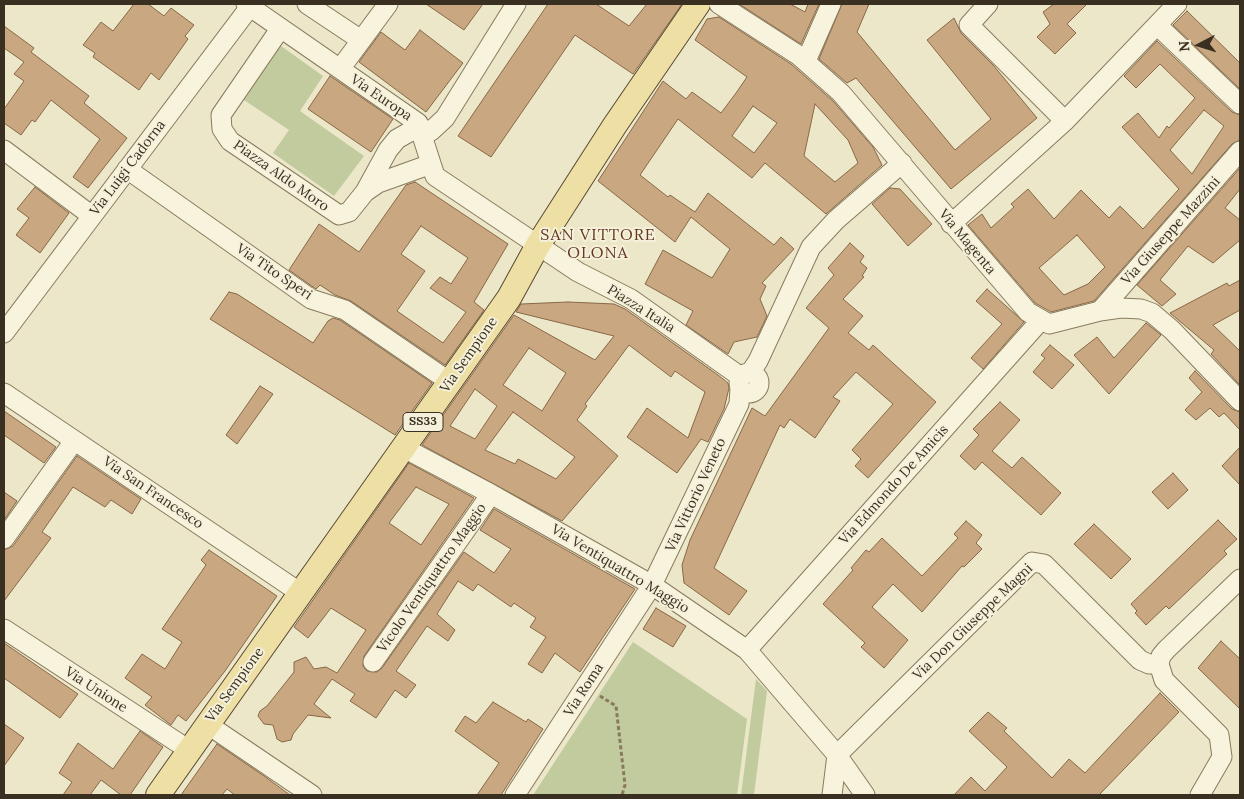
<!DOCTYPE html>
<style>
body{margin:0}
#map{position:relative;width:1244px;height:799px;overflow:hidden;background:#ede7ca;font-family:Lora,serif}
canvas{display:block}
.frame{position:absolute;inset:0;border:5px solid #3a3021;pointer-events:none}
.north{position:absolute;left:1174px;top:20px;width:50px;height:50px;-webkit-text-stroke:4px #f5f0d9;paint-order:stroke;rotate:265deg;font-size:14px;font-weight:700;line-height:20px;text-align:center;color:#3a3021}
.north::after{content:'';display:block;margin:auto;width:18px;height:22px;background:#3a3021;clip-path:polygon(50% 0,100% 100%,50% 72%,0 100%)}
</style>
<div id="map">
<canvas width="1244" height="799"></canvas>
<div class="frame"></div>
<div class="north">N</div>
</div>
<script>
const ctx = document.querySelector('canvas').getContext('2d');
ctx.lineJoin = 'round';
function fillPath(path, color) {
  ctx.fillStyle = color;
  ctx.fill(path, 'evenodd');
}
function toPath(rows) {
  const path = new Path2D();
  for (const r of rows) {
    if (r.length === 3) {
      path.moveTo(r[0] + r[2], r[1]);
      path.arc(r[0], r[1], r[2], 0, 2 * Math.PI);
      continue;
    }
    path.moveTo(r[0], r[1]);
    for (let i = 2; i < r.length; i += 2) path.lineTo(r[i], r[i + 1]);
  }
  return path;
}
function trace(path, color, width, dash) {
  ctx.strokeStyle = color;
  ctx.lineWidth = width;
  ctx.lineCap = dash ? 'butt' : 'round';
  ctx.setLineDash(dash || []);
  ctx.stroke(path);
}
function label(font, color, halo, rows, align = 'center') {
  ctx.font = font + ' Lora,serif';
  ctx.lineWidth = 4;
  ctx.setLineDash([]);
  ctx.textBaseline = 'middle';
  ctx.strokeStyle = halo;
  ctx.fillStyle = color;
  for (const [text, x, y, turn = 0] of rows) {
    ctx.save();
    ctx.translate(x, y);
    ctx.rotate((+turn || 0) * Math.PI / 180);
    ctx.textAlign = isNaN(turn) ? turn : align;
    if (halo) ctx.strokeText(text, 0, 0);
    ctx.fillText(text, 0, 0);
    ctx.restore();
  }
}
const green = toPath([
 [281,46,323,76,300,111,364,156,334,196,273,153,289,130,244,100],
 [633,642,747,719,737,795,533,795],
 [756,679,767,691,754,795,741,795]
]);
const building = toPath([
 [134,4,148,4,164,16,171,8,194,25,185,36,188,39,159,80,151,73,139,90,93,57,95,53,83,45,101,22,113,31,134,4],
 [426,4,483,4,464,30,426,4],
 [548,4,596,4,629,26,647,4,682,4,633,74,575,35,491,157,458,136,548,4],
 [739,4,790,4,805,12,808,4,819,4,801,44,739,4],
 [842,4,869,4,857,32,955,150,991,119,927,40,954,18,961,33,993,65,1037,118,951,189,856,78,847,83,819,59,842,4],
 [1054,4,1087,4,1067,24,1076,33,1055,54,1037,37,1050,24,1043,12,1054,4],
 [1187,11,1240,63,1240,89,1173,25,1187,11],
 [719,17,791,64,833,101,873,147,882,165,826,214,765,163,752,178,678,119,640,175,668,197,670,195,695,212,708,193,774,245,781,237,794,249,762,283,766,286,760,299,767,316,757,337,734,342,728,354,686,325,693,311,645,284,663,250,712,278,730,249,691,217,675,242,598,181,663,81,686,99,692,92,721,113,736,93,747,77,695,40,707,19,719,17],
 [815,104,848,140,858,163,835,182,804,156,815,104],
 [753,106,777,123,754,153,732,136,753,106],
 [4,26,34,48,31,52,89,96,84,103,127,138,88,188,73,177,100,139,51,100,35,122,32,120,21,135,4,123,4,109,24,81,14,74,24,62,4,48,4,26],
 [420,30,463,63,426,112,359,62,381,32,405,50,420,30],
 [1157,41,1232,112,1240,115,1240,140,1232,144,1094,301,1051,312,1035,303,968,225,982,214,991,228,1014,207,1011,204,1028,189,1054,219,1081,190,1109,218,1120,206,1143,229,1179,189,1122,127,1138,113,1159,138,1167,126,1169,128,1195,98,1160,64,1136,88,1124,76,1157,41],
 [1204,110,1224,126,1192,174,1170,150,1204,110],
 [1077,235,1105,267,1088,284,1064,295,1039,268,1077,235],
 [330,76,393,119,371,152,308,109,330,76],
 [1240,168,1240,189,1225,208,1240,220,1240,240,1213,263,1188,246,1160,280,1176,294,1162,306,1137,285,1240,168],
 [415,182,508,244,474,302,484,310,445,365,351,301,335,295,320,285,316,289,289,270,319,224,359,252,406,185,415,182],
 [421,226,468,258,451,284,440,277,430,288,466,312,443,343,397,311,425,271,401,254,421,226],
 [35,187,69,213,40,253,16,235,29,218,17,209,35,187],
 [890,188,900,189,932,224,908,246,872,204,890,188],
 [850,243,864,256,860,262,867,268,862,276,864,277,843,299,863,316,848,333,869,350,873,345,936,402,868,478,855,466,861,459,852,450,893,404,856,372,833,397,840,401,815,438,790,419,784,428,780,425,714,568,747,591,729,615,684,583,682,565,690,540,752,408,765,416,829,328,806,308,834,275,828,268,850,243],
 [1240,280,1240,310,1213,325,1240,351,1240,385,1211,354,1214,350,1170,313,1227,283,1229,286,1240,280],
 [987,289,1024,322,983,369,971,358,1002,324,976,301,987,289],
 [229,292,237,294,313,343,328,321,333,318,340,320,432,383,395,435,210,319,229,292],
 [568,302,614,304,625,309,718,375,728,383,729,388,724,409,708,442,701,439,677,473,627,437,647,408,688,438,705,392,675,371,671,377,629,345,585,404,587,406,577,420,618,456,562,521,422,445,514,315,595,360,614,336,516,312,521,304,568,302],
 [529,348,566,373,542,411,503,385,529,348],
 [475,389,497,406,475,439,450,426,475,389],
 [513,412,575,457,556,479,518,459,515,464,485,450,513,412],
 [1146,323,1161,335,1109,394,1074,355,1097,337,1114,358,1146,323],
 [1050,345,1074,365,1052,389,1033,372,1045,358,1041,355,1050,345],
 [1195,371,1232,409,1240,412,1240,430,1224,413,1219,417,1210,408,1196,420,1185,410,1202,392,1189,378,1195,371],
 [260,386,273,394,237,444,226,435,260,386],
 [1000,402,1020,420,992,451,1012,468,1022,457,1061,493,1041,515,982,462,975,470,960,456,979,435,973,429,1000,402],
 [4,411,56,447,44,463,4,435,4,411],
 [1240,447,1240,485,1222,466,1240,447],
 [77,456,141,499,132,514,111,500,105,507,73,487,42,532,51,538,4,601,4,550,13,546,77,456],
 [409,463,474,498,364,656,363,666,367,671,377,672,382,668,464,552,494,573,511,549,480,530,494,509,635,589,580,672,555,653,542,673,528,664,546,637,530,627,536,618,514,603,511,607,478,584,473,591,458,581,437,614,455,630,448,641,427,626,396,671,416,685,406,698,395,690,376,718,350,701,355,694,332,679,314,704,331,718,308,715,293,734,291,740,282,742,277,739,273,725,264,724,258,716,260,711,267,706,294,672,294,662,306,657,314,669,326,667,337,673,366,630,331,608,308,638,294,627,409,463],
 [416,487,449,504,421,545,389,523,416,487],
 [1173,473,1188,490,1168,509,1152,492,1173,473],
 [4,492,17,501,4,520,4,492],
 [1218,520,1237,539,1224,551,1227,554,1169,609,1166,606,1146,625,1135,613,1137,611,1131,604,1218,520],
 [966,521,982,535,976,543,982,549,964,567,962,566,922,612,893,584,872,607,908,640,884,668,861,647,865,643,823,604,853,570,851,568,866,550,869,552,882,538,922,576,958,538,954,534,966,521],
 [1094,524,1131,559,1111,579,1074,544,1094,524],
 [209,550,277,596,225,671,186,721,178,715,171,725,145,705,152,697,125,678,142,654,165,669,182,642,162,629,206,565,201,560,209,550],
 [656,608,686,626,673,647,643,629,656,608],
 [1221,641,1240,659,1240,709,1198,668,1221,641],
 [4,643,78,694,60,718,4,678,4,643],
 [1160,693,1179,712,1099,795,954,795,971,777,985,791,1007,767,969,731,988,712,1007,728,1004,731,1052,778,1069,759,1085,773,1160,693],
 [493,702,526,722,528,719,543,729,501,795,477,795,499,763,455,731,465,716,476,723,493,702],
 [4,724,24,738,4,766,4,724],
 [140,731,163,747,130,795,121,795,101,780,90,795,63,795,72,782,59,773,78,743,113,769,140,731],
 [217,744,264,776,290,795,235,795,227,789,222,795,181,795,217,744]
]);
const path = toPath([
 [600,696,616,706,625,785,622,795]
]);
const minor = toPath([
 [246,4,418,123,435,176,578,272,631,299,741,377],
 [307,4,361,40],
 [719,4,798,55,841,93,1028,312,1049,324,1100,311,1121,308,1141,309,1152,313,1172,330,1240,401],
 [988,4,969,25,1065,121],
 [1157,25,1240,104],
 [280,29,221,115,222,129,230,141,339,215,349,212,365,192,378,183,431,164],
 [806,61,831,4],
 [340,69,388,4],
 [422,135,431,131,445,118,516,4],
 [4,150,92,216],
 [127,169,311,299,345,310,450,382],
 [365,192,388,150,397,139,420,126],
 [951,224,1065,121,1177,4],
 [1100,311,1240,151],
 [4,333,252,4],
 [750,373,758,361,811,247,836,220,902,163],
 [749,383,10],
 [4,393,302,594],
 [404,448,491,494,652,585,747,650,837,755,865,795],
 [4,539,74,441],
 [4,629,189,750],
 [747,650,1041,320],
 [373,662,491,494],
 [207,724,312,795],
 [515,795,652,585,739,404,740,388],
 [832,795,837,755,1032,562,1044,564,1140,660,1149,664,1159,664],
 [1200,795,1222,757,1219,735,1164,680,1159,664,1161,656,1166,650,1240,579]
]);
const major = toPath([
 [158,795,509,298,538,245,615,125,698,4]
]);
const shields = [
 [423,422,40]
];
const shieldNames = [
 ["SS33",423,422]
];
const streetNames = [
 ["Via Europa",381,98,34],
 ["Via Luigi Cadorna",128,168,-53],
 ["Piazza Aldo Moro",281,176,35],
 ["Via Giuseppe Mazzini",1171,231,-48],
 ["Via Magenta",967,242,50],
 ["Via Tito Speri",274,272,34],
 ["Piazza Italia",641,309,32],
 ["Via Sempione",469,355,-55],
 ["Via Edmondo De Amicis",894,485,-48],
 ["Via San Francesco",153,493,34],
 ["Via Vittorio Veneto",696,495,-65],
 ["Via Ventiquattro Maggio",620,569,31],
 ["Vicolo Ventiquattro Maggio",432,578,-55],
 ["Via Don Giuseppe Magni",973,622,-44],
 ["Via Sempione",235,685,-54],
 ["Via Unione",96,690,33],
 ["Via Roma",584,690,-57]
];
const quarterNames = [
 ["SAN VITTORE",598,235],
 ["OLONA",598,253]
];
fillPath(green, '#c1cb9e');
fillPath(building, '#c9a881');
trace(building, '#876745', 1);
trace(minor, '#897a5f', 21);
trace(major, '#584832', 26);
trace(path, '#897a5f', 3, [4, 2.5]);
trace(minor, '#f8f3dd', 19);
trace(major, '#eedfa4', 24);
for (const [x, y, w] of shields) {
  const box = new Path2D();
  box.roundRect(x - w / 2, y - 9.5, w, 19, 4);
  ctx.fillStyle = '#f5f0d9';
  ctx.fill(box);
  trace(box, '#3a3021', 1);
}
label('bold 12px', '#3a3021', null, shieldNames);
label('14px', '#3a3021', '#f5f0d9', streetNames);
ctx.letterSpacing = '1px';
label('16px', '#653823', '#f5f0d9', quarterNames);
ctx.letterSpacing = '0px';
</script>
